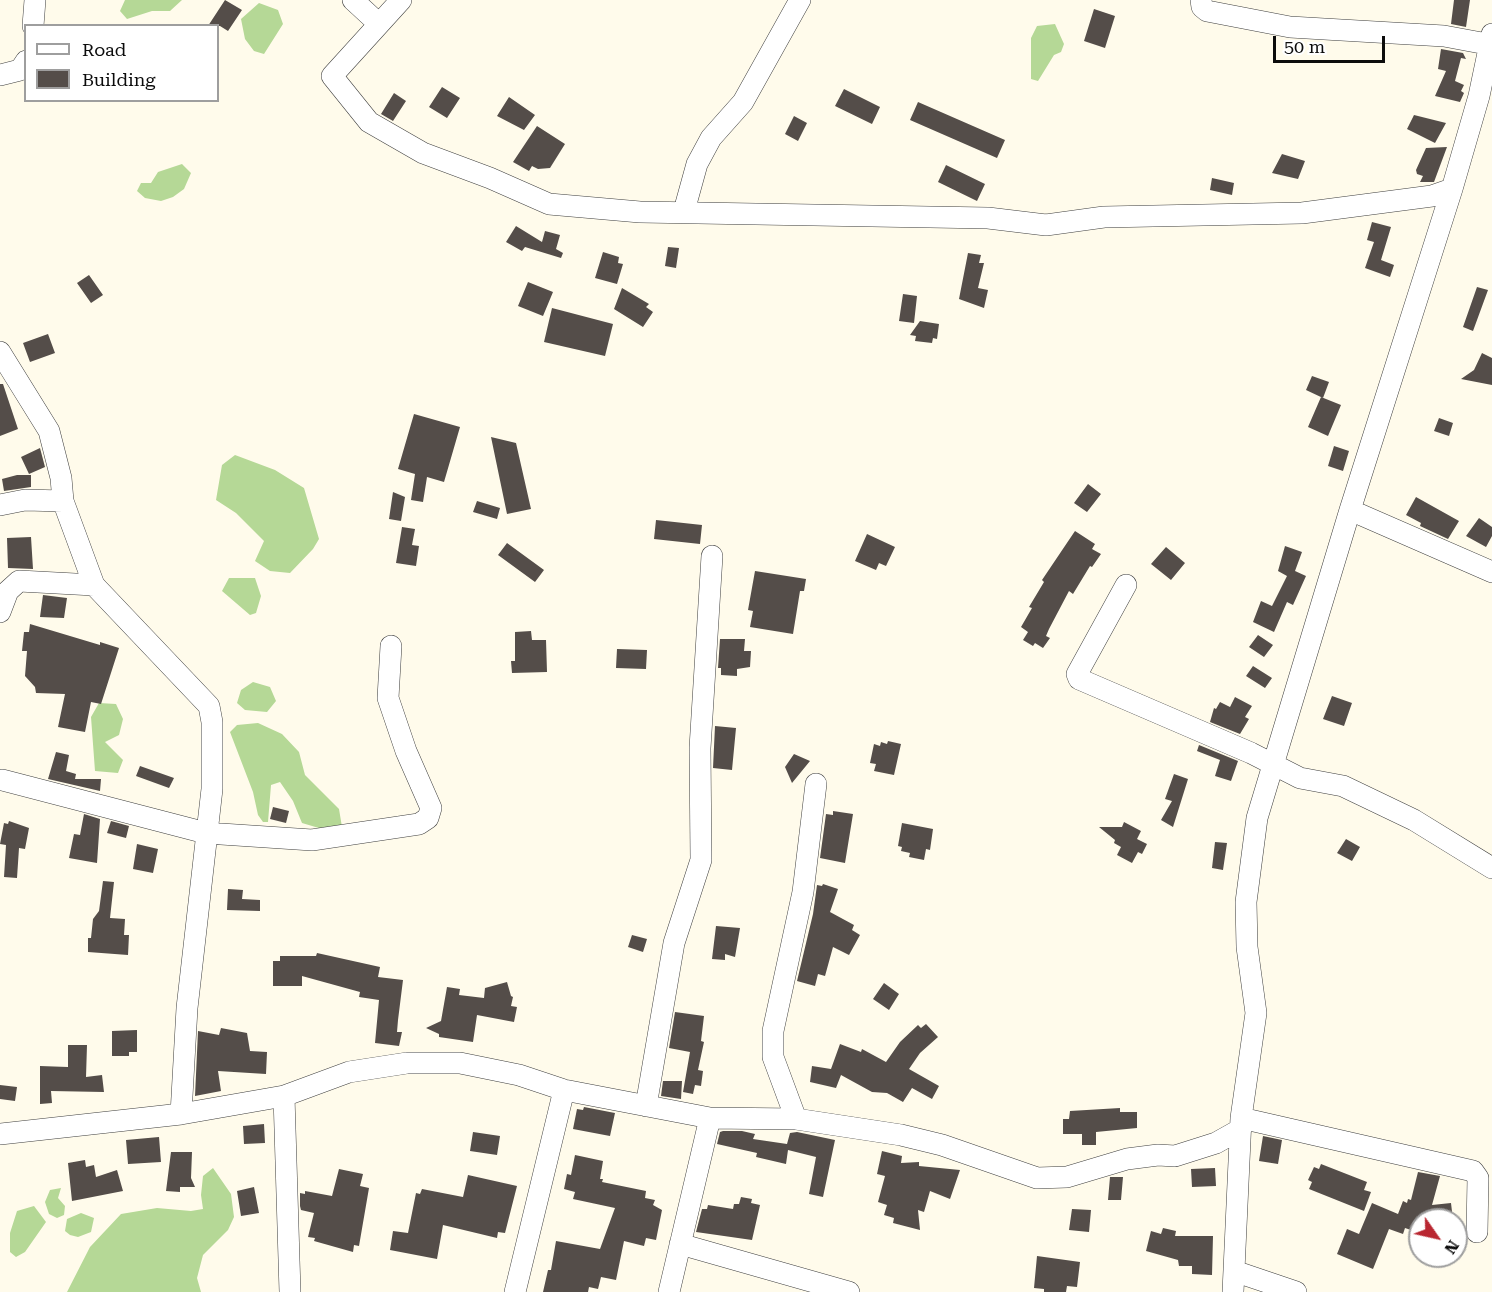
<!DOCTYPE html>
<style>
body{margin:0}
#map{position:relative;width:1492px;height:1292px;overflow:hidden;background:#fffbeb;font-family:"Roboto Serif",serif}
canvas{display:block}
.legend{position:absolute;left:24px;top:24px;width:195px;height:78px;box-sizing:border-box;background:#fff;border:2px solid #9e9e9e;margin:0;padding:8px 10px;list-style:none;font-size:18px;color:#0c0c0c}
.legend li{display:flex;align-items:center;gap:12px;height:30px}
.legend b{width:30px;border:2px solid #9e9e9e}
.north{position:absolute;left:1408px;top:1208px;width:60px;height:60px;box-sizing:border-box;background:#fff;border:2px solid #9e9e9e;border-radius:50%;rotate:124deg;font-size:16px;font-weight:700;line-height:24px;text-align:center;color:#0c0c0c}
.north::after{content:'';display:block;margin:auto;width:21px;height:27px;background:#b92731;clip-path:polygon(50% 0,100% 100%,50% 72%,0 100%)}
.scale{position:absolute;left:1273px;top:36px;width:112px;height:27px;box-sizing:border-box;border:3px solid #0c0c0c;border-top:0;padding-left:8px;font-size:18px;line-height:21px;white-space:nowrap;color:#0c0c0c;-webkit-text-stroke:4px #fff;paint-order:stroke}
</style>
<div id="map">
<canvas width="1492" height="1292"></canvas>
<ul class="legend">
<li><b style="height:8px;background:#fff"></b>Road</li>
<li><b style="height:16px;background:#544d49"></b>Building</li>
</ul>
<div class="north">N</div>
<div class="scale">50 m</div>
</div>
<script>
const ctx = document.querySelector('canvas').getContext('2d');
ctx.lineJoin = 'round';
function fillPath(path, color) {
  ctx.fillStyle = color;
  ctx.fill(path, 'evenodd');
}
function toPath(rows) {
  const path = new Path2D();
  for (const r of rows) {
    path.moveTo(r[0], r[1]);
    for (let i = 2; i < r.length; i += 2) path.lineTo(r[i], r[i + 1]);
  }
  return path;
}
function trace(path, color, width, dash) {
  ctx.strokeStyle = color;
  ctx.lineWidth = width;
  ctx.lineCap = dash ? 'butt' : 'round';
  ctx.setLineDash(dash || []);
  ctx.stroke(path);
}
const forest = toPath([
 [125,0,182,0,170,11,152,11,127,19,120,11],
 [259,3,278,10,283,24,264,54,254,51,245,39,241,19],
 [1055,24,1064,44,1061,52,1054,55,1038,81,1031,79,1031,38,1037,26],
 [182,164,191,173,184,189,173,197,161,201,145,198,137,191,141,183,151,183,158,172],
 [235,455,275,470,304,488,319,539,313,549,290,573,270,571,255,561,264,541,236,513,216,500,222,465],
 [229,578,255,578,261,596,256,613,250,615,222,591],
 [253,682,270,687,276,701,267,712,245,710,237,703,241,690],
 [99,703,116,704,123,719,119,735,105,742,123,760,118,773,95,771,91,717],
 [258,723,282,734,299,752,305,775,339,809,342,827,329,831,302,823,293,801,280,782,271,785,268,822,263,822,258,815,253,792,230,732,237,725],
 [213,1168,231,1194,234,1217,228,1230,203,1255,197,1278,201,1292,67,1292,90,1247,121,1214,157,1208,191,1211,203,1209,201,1195,203,1176],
 [61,1188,58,1198,65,1206,64,1215,57,1218,49,1214,45,1202,50,1190],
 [34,1206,46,1222,25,1252,16,1257,10,1252,10,1233,17,1211],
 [81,1213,94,1218,91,1232,78,1237,70,1235,65,1231,67,1219]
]);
const building = toPath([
 [225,0,242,10,228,31,220,26,208,26],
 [1454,0,1470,0,1466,27,1451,24],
 [1094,9,1115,16,1105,48,1084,41],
 [1441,49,1463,53,1466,59,1461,58,1455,81,1464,85,1461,91,1464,93,1460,102,1435,96,1446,71,1438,69],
 [442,87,460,98,447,118,429,107],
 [844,89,880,107,872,124,835,106],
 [394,93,406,101,393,121,381,114],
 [509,97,535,115,524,130,497,116],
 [918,102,1005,140,997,158,910,120],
 [1414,115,1446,123,1435,143,1407,129],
 [794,116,807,123,798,141,785,134],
 [537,126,565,144,550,168,538,169,532,166,529,171,513,162],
 [1447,147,1434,182,1420,182,1423,176,1417,174,1416,170,1426,148],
 [1282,154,1305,161,1298,179,1272,173],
 [946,165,985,184,977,201,938,182],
 [1212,178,1234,183,1232,195,1210,190],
 [1372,222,1391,227,1381,260,1394,265,1390,277,1365,268,1374,242,1367,240],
 [516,226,542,242,545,231,560,235,556,249,563,253,561,258,525,247,522,251,506,242],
 [668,247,679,248,676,268,665,266],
 [603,252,619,257,618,263,623,264,617,284,595,278],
 [968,253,981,255,979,263,984,263,978,288,988,290,984,308,959,299],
 [89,275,103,295,91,303,77,283],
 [528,282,553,292,543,316,518,306],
 [1477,287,1488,290,1473,331,1463,327],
 [622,288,649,304,646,307,653,312,643,327,614,309],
 [903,294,917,296,914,323,899,321],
 [552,308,613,324,605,356,544,342],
 [920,321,939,324,937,339,933,338,932,343,915,341,916,336,910,335],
 [48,334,55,353,30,362,23,343],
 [1482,353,1492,358,1492,385,1461,379,1474,370],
 [1312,376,1329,382,1323,398,1306,390],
 [0,384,3,384,18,429,0,436],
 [1321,397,1341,405,1328,436,1308,427],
 [414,414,460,427,444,482,427,477,423,502,411,500,415,474,398,469],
 [1439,418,1453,423,1449,436,1434,431],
 [491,437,516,443,531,509,507,514],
 [1334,446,1349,451,1343,471,1328,466],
 [40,448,45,467,29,474,21,457],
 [17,475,31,475,31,487,4,491,2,479],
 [1088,484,1101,494,1087,512,1074,503],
 [393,492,405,497,401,521,389,519],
 [1416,497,1459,521,1448,539,1420,526,1421,523,1406,515],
 [477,501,500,508,497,519,473,512],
 [1479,518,1492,527,1492,536,1486,547,1466,536],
 [656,520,702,525,700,544,654,539],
 [402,527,415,529,412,545,419,546,416,566,396,563],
 [1075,531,1095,544,1092,549,1101,554,1092,567,1090,566,1073,594,1069,591,1049,629,1046,636,1050,638,1043,648,1035,643,1033,646,1023,640,1028,632,1021,627,1032,608,1029,607,1044,582,1042,580],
 [867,534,895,547,886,566,879,563,876,570,855,561],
 [31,537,33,569,8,568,7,538],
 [507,543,544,570,535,582,498,555],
 [1285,546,1302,552,1295,571,1306,576,1293,605,1287,602,1274,632,1253,622,1261,601,1272,606,1287,576,1278,571],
 [1166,547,1185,563,1171,580,1151,564],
 [755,571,806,579,804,591,800,591,793,634,750,627,753,611,748,610],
 [43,595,67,598,64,618,40,617],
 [30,624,100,645,100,642,119,648,101,704,91,702,85,732,58,727,65,694,36,693,35,687,25,676,27,651,22,651,24,632,29,632],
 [531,631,532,640,546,640,547,672,512,673,511,661,515,661,515,632],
 [1258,635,1273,645,1264,657,1249,647],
 [720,639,745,639,744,651,751,651,750,667,737,669,737,676,721,675,721,668,718,668],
 [617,649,647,650,646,669,616,668],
 [1253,666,1272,678,1265,688,1246,676],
 [1332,696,1352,703,1344,726,1323,719],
 [1235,697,1252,706,1245,717,1249,719,1240,734,1210,722,1214,708,1216,709,1220,702,1230,707],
 [715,726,736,728,732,770,713,768],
 [888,741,901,744,894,775,874,771,876,764,870,763,874,744,880,746,881,742,887,744],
 [1199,745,1238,761,1231,781,1215,776,1220,760,1197,751],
 [56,752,69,755,66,771,76,774,75,779,101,779,100,791,48,779],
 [794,754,810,761,792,783,785,767],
 [140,766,174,778,169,788,136,776],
 [1174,774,1188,779,1173,827,1161,820,1172,801,1165,799],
 [273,807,289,811,286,823,270,819],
 [833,811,853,814,845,863,820,858,826,814,833,815],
 [84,814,100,819,97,863,69,858,74,834,80,835],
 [9,821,29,828,25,849,19,848,17,878,4,877,6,845,0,844,4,823,8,824],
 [111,821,129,826,126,838,107,833],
 [1124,822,1141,831,1137,839,1147,844,1142,854,1138,852,1132,863,1117,855,1121,847,1114,843,1115,840,1099,827,1122,827],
 [902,823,933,829,930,850,926,849,924,860,909,857,910,853,901,851,902,847,898,846],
 [1346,839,1360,847,1352,861,1337,853],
 [1215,842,1227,843,1223,870,1212,868],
 [137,844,158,849,153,873,133,869],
 [103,881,114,882,110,918,125,919,124,935,129,935,128,955,88,952,88,938,91,938,93,919,99,911],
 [823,884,838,889,830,912,854,925,852,930,860,935,849,955,833,947,825,976,818,974,815,986,797,981,813,914,817,885,822,886],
 [228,889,243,890,242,899,260,900,260,911,227,910],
 [716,926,740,928,735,957,725,954,725,960,712,959],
 [632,935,647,939,643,952,628,947],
 [317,953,380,967,378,977,403,980,398,1020,397,1032,402,1032,399,1046,375,1043,379,1000,359,997,360,992,302,976,302,986,273,986,273,961,280,961,280,956,316,956],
 [507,982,511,996,513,997,511,1006,517,1007,514,1022,477,1015,473,1042,439,1037,439,1034,426,1028,441,1021,447,987,460,989,459,995,484,998,485,988],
 [884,983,899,994,889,1010,873,999],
 [675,1012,704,1016,701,1041,704,1042,698,1070,703,1071,701,1086,695,1085,693,1094,683,1092,690,1052,669,1048],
 [926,1024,938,1037,920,1053,909,1069,939,1086,932,1099,912,1088,903,1102,887,1093,872,1092,841,1075,836,1088,810,1082,812,1066,831,1069,840,1044,861,1052,862,1049,886,1062,900,1042,918,1025,921,1028],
 [221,1028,247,1033,250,1051,267,1052,266,1074,218,1071,221,1091,195,1096,198,1031,219,1035],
 [137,1030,137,1052,129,1052,129,1056,112,1056,112,1031],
 [68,1045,87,1045,86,1077,102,1075,104,1092,51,1091,52,1103,40,1104,40,1066,68,1067],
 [663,1081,682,1081,681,1099,661,1096],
 [0,1085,17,1087,15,1101,0,1099],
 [584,1107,615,1113,610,1136,573,1129,577,1109,583,1110],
 [1120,1108,1120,1112,1137,1112,1137,1128,1096,1132,1096,1145,1082,1145,1082,1134,1063,1134,1063,1119,1069,1119,1070,1111],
 [264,1124,265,1143,244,1144,243,1126],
 [723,1131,742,1131,755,1134,753,1139,787,1144,790,1133,797,1132,835,1140,823,1197,809,1194,816,1157,788,1150,786,1164,756,1157,757,1153,717,1144,720,1132],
 [473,1132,500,1136,497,1155,470,1151],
 [1263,1136,1282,1140,1278,1164,1259,1161],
 [159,1137,161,1162,128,1164,126,1140],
 [882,1151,902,1156,901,1163,919,1162,919,1166,960,1170,950,1199,930,1191,924,1212,918,1210,920,1230,893,1223,894,1218,884,1215,887,1205,878,1202,885,1176,877,1174],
 [171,1152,192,1152,191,1178,195,1187,180,1187,180,1192,166,1191],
 [575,1155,603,1161,600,1179,603,1179,602,1182,646,1191,645,1198,655,1200,653,1205,662,1210,656,1240,646,1238,644,1246,624,1241,616,1280,601,1277,598,1289,589,1287,588,1292,543,1292,548,1270,551,1270,556,1241,600,1249,615,1208,573,1199,575,1192,564,1189,567,1174,571,1175],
 [85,1160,86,1167,94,1165,96,1177,117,1170,123,1191,72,1201,68,1163],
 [1321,1164,1367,1182,1364,1190,1371,1192,1364,1211,1309,1189,1312,1182,1308,1180,1314,1167,1319,1169],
 [1215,1168,1216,1186,1192,1187,1191,1169],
 [339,1169,363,1174,360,1186,369,1188,359,1246,354,1245,353,1252,314,1241,315,1238,308,1237,314,1213,301,1210,300,1206,300,1193,305,1194,305,1191,332,1196],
 [1418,1172,1440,1176,1432,1205,1451,1203,1453,1220,1420,1220,1420,1233,1405,1228,1403,1234,1389,1229,1373,1269,1337,1254,1347,1229,1359,1234,1372,1203,1398,1214,1403,1201,1407,1203,1408,1199,1411,1200],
 [468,1175,517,1186,505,1233,498,1232,497,1238,443,1225,437,1259,390,1250,393,1231,408,1233,416,1193,420,1194,422,1189,463,1197],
 [1110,1177,1123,1177,1121,1200,1108,1200],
 [254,1187,259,1213,241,1216,237,1191],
 [741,1197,752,1199,751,1203,760,1205,752,1240,696,1232,702,1209,707,1209,708,1205,733,1209,734,1204,739,1204],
 [1072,1209,1091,1210,1089,1232,1069,1230],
 [1163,1228,1176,1231,1175,1236,1213,1236,1212,1275,1192,1274,1192,1266,1179,1266,1178,1260,1146,1251,1151,1231,1161,1234],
 [1037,1256,1080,1262,1077,1287,1067,1286,1066,1292,1044,1292,1044,1289,1034,1288]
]);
const minor = toPath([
 [353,0,379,24],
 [401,0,332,76,369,122,423,153,490,178,549,204,640,212,988,218,1046,225,1104,217,1302,213,1432,196,1452,189],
 [1201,0,1202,7,1207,11,1290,27,1444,36,1492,45],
 [33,26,35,0],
 [0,75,20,70,26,61],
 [684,211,697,164,711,138,743,102,800,0],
 [0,352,49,431,61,478,63,501,94,585,209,706,212,722,212,789,187,1008,181,1114],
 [0,505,25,500,63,501],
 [1350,510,1492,572],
 [1126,585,1077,674,1079,679,1251,753,1300,778,1343,786,1414,820,1492,868],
 [0,612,8,591,19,581,94,585],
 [2,780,206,833,312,840,419,824,428,818,431,808,406,751,388,698,391,646],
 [284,1096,290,1292],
 [646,1106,674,943,701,860,700,748,712,556],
 [1241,1118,1473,1171,1478,1178,1477,1232],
 [796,1119,773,1057,773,1031,803,892,816,784],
 [0,1134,181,1114,284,1096,349,1072,407,1063,460,1063,519,1075,564,1090,710,1118,796,1119,901,1135,942,1145,1037,1178,1067,1177,1127,1159,1158,1155,1175,1156,1216,1143,1241,1129],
 [680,1244,849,1292],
 [1234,1271,1296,1292],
 [515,1292,564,1090],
 [669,1292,710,1118],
 [1233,1292,1241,1118,1256,1013,1247,947,1246,902,1257,818,1350,510,1452,189,1479,96,1492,34]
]);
fillPath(forest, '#b5d896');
fillPath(building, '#544d49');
trace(minor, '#3f3f3f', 22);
trace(minor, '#fff', 21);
</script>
